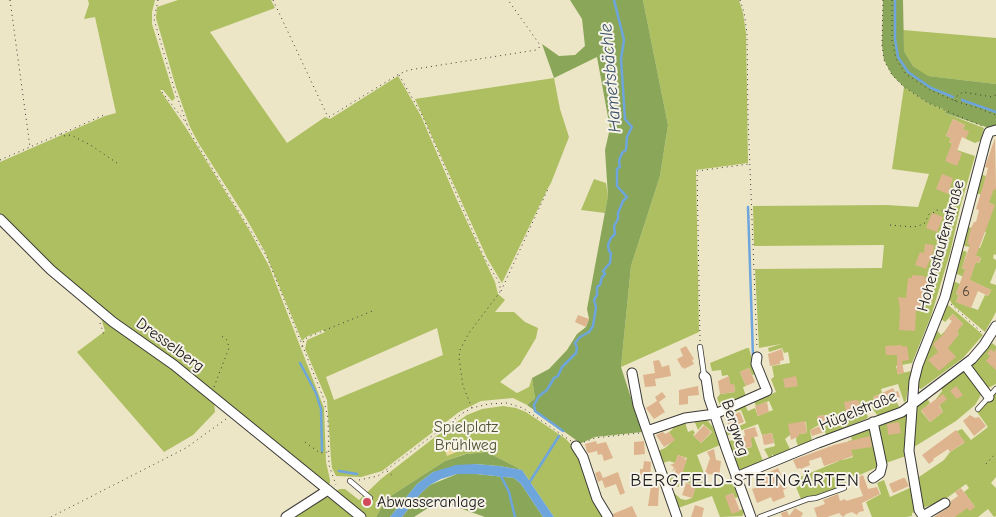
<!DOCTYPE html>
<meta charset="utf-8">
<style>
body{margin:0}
canvas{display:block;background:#ece5c6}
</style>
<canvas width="996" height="517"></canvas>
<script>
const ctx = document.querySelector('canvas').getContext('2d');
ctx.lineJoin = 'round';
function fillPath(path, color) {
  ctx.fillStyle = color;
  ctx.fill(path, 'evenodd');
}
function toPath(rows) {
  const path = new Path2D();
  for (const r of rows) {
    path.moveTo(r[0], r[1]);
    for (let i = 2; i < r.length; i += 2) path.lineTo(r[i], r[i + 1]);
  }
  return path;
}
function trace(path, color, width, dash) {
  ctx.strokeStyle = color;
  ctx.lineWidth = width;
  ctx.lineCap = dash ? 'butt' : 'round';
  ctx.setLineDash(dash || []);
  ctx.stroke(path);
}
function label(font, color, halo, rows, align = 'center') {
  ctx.font = font + ' "Comic Neue",sans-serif';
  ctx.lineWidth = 4;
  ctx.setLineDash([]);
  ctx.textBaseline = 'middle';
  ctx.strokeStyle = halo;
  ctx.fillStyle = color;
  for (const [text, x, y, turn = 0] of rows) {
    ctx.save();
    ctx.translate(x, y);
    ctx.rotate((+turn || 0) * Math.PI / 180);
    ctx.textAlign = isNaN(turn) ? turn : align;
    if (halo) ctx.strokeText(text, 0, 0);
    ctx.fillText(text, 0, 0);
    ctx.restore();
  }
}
const green = toPath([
 [88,0,155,0,152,12,152,24,175,98,172,101,163,90,160,90,186,128,248,228,269,266,324,408,326,462,330,480,330,483,328,485,115,320,53,269,0,216,0,162,105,116,116,113,95,17,84,19,89,4],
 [178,0,271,0,275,8,210,32,287,143,325,117,330,119,398,76,421,116,456,198,495,282,498,294,505,300,495,312,514,312,525,322,538,328,536,338,520,365,500,382,517,393,529,387,532,378,535,398,527,405,513,398,481,401,459,412,382,471,361,477,336,476,332,468,331,459,327,400,305,349,307,340,325,332,323,330,306,337,302,341,265,252,246,218,199,144,190,127,176,87,156,18,157,7],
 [437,328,443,355,334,400,326,377],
 [643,0,739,0,743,13,746,33,748,163,696,170,699,332,621,367,631,266,660,176,668,125],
 [903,30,996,38,996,84,927,76,913,66,904,51],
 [554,78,560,109,569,137,551,183,548,188,502,283,487,258,415,99],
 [904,87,928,103,946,110,945,113,984,128,980,141,975,143,966,139,963,129,965,125,953,119,946,136,951,138,949,142,953,144,951,148,975,156,960,208,950,253,931,316,912,363,896,366,898,374,911,371,906,401,904,402,898,384,881,389,882,393,873,397,877,407,896,401,900,408,878,416,872,408,866,411,868,417,866,419,826,435,823,424,829,423,828,415,818,416,819,425,810,430,812,441,798,446,796,440,797,434,807,433,806,422,797,423,790,435,785,439,790,449,774,456,772,454,772,457,769,458,764,449,775,446,772,433,762,435,758,424,726,436,725,432,746,423,741,410,724,416,722,413,745,405,748,411,755,408,758,416,773,410,769,401,756,406,754,401,776,392,771,379,774,377,772,366,790,363,788,352,784,353,782,348,769,352,768,348,781,344,759,348,755,269,882,268,884,245,754,246,753,206,887,205,918,207,929,174,892,169],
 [980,174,986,176,984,185,995,189,996,187,996,255,994,254,993,258,996,260,996,268,990,283,996,285,996,312,985,332,952,304,949,298,953,281,960,284,956,294,959,295,956,302,978,310,985,295,988,296,991,290,955,273,961,250,967,252,962,268,972,272,976,262,979,263,981,258,975,255,976,249,962,245,966,227,973,228,977,247,980,248,986,232,980,229,988,223,994,205,987,202,988,197,976,193],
 [594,179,606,183,608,196,605,213,581,210],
 [947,304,983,335,963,358,921,389,917,387,920,366,936,329,941,335,944,332,953,341,959,334,956,331,963,324,953,314,945,322,941,319],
 [101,318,171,367,214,401,215,412,193,435,164,452,77,352,105,331],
 [992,343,996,346,996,384,986,389,973,371,973,363],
 [747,348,749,348,753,364,757,374,752,375,749,368,740,372,746,386,743,387,746,397,720,405,717,398,720,394,735,392,734,384,730,384,728,375,722,376,721,370,712,371,710,363],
 [963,372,968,372,982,393,975,405,956,421,914,447,915,411,918,405,927,398,930,403,921,411,930,422,943,412,936,399,942,391,942,387],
 [996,391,996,477,991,483,996,488,996,516,994,517,988,509,978,517,950,517,952,514,946,507,940,511,939,510,949,501,960,513,967,507,975,507,964,492,969,488,966,484,944,500,923,508,916,479,944,460,950,452,964,443,957,431,962,429,971,440,988,427,977,412],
 [503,406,516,408,526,412,566,439,574,448,606,517,554,517,522,470,487,452,465,454,445,461,386,499,376,517,367,517,336,491,340,489,345,489,359,500,381,479,435,437,467,415,482,409],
 [909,412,906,456,883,464,877,429,881,422],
 [706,419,713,427,720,445,697,455,710,489,733,480,739,497,735,498,733,493,726,496,732,513,743,509,744,513,742,516,720,517,712,496,678,508,673,492,681,499,686,500,692,498,696,486,686,482,678,487,670,484,668,478,681,476,687,458,678,455,675,463,669,461,663,463,658,451,665,448,674,440,669,432,673,429,671,426,685,422,688,432,693,430,695,433,693,435,701,443,712,432,703,424,698,430,694,420],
 [869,427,873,430,880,466,846,481,847,484,815,496,801,499,793,480,839,461,837,453,840,452,843,460,853,457,848,441,852,440,850,434],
 [753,435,763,461,743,469,740,469,737,467,728,442,736,438,737,451,742,450,742,449,752,447,750,436],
 [884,480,890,497,912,487,916,512,912,513,912,516,906,517,872,517,866,502,881,494,877,483],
 [325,497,331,498,355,517,291,517]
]);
const forest = toPath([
 [570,0,643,0,668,125,660,176,631,266,621,367,642,432,595,437,579,444,576,440,527,405,535,398,532,378,549,369,567,350,577,334,586,327,589,319,587,309,608,196,605,150,610,128,597,57,554,78,542,44,559,56,575,55,585,46,582,19],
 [883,0,903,0,904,51,913,66,928,76,996,84,996,130,989,132,986,127,945,113,946,110,928,103,904,87,892,75,884,60,882,45],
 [487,452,522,470,499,466,475,464,433,472,417,484,390,517,376,517,386,499,445,461,466,454],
 [457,474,476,474,514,478,521,484,543,517,485,517,434,499,428,508,414,517,402,517,421,493,430,485]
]);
const sand = toPath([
 [458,439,463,445,464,449,447,456,443,445,453,440]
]);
const water = toPath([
 [475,464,499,466,522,470,554,517,543,517,521,484,514,478,476,474,457,474,441,479,430,485,421,493,402,517,390,517,417,484,433,472,456,465]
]);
const stream = toPath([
 [895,0,895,39,898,57,908,72,931,88,953,97],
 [962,100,996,112],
 [748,207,753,356],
 [300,363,316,393,321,409,322,451],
 [563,431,535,411,534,405,539,396,547,390,554,378,558,376,562,367,576,353,577,348,575,343,580,337,589,332,593,326,596,307,594,300,597,295,597,287,600,285,602,277,605,274,603,271,610,263,611,253,609,251,608,245,611,238,615,234,614,226,618,219,618,213,623,201,627,197,617,186,617,169,620,167,619,161,622,153,626,150,627,137,632,127,625,119,621,59,624,40,614,0],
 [339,471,357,474],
 [500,474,509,492,515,517],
 [529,483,559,436]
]);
const building = toPath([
 [953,119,965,125,963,129,969,131,966,139,962,137,957,151,962,153,957,166,945,161,952,143,949,142,951,138,946,136],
 [995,138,996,190,994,189,989,203,995,205,976,256,981,257,979,263,976,262,970,280,991,290,988,296,978,291,971,308,956,302,959,295,956,294,965,269,962,268,970,245,967,244,971,228,974,222,976,222,979,210,976,209,986,176,988,168,985,167],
 [942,174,953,178,948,194,936,189],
 [932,213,943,217,937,232,926,228],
 [925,244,934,245,933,253,926,269,915,265,920,252,924,253],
 [912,275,925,276,924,278,928,278,927,290,922,287,927,292,927,294,933,297,932,302,921,301,920,311,916,311,915,331,899,330,900,309,898,297,906,298,908,278,912,278],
 [953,314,963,324,957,332,959,334,948,348,956,357,939,371,928,360,938,352,933,344,945,333,944,332,952,321,949,319],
 [578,315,589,319,586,327,575,322],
 [902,345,902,347,907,346,909,360,902,361,904,373,897,374,897,355,886,355,885,346],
 [686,346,694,359,692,360,694,364,684,369,683,367,682,368,677,359,683,356,680,349],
 [782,349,784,360,780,361,780,364,770,366,768,354],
 [991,349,994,352,996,349,996,370,986,361,990,356,987,354],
 [659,360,662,367,669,365,671,376,655,379,656,386,645,387,643,375,655,373,653,361],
 [749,368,755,382,746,386,740,372],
 [729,376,730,384,734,384,735,392,720,394,718,381],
 [796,376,798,386,785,388,783,379],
 [698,386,699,395,688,396,688,404,679,405,679,390],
 [956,386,963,395,957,399,950,391],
 [893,388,895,392,898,391,900,397,886,402,887,405,878,409,873,397],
 [662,392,666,397,659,402,665,412,654,419,646,408,657,401,655,397],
 [943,394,947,399,939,406,943,412,930,422,921,410],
 [855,400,859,401,861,411,846,413,844,402],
 [767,402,769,412,758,416,755,406],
 [740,412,744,422,729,427,726,418],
 [828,415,829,423,819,425,817,416],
 [970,415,975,418,979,417,986,426,974,436,963,421],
 [805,421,807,433,799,434,799,436,791,440,788,424],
 [899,422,901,433,888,435,887,424],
 [704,425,711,432,701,443,694,436],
 [823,425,824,432,812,436,810,430],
 [755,427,758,436,751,438,752,447,737,449,736,438,745,436,744,430],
 [956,430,965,442,950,452,948,449,933,459,934,460,929,464,922,455],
 [663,432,665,434,669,432,675,440,664,447,656,435],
 [772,433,774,443,764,445,762,435],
 [870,436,872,447,851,450,853,456,824,466,821,457,809,461,810,465,801,469,800,468,797,469,793,460,834,445],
 [596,441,597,444,606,442,613,458,604,461,602,454,598,455,597,451,589,453,587,452,585,444],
 [644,441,645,454,634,455,634,442],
 [714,449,716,460,721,461,719,477,710,474,704,476,710,458,707,452],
 [678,455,686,458,684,460,687,459,681,476,673,477,676,468,672,472,674,467,670,465,675,463],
 [644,461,651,462,650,481,640,481,640,469,643,469],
 [778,468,787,488,783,490,785,497,773,502,771,497,757,503,752,489,760,486,757,478],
 [600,471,603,478,618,472,625,493,620,495,616,484,605,488,602,480,598,482,595,473],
 [863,475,868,489,877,487,880,494,862,503,864,511,859,512,857,515,852,512,846,514,843,517,839,513,827,517,817,517,814,508,825,504,823,500,838,494,840,501,845,499,846,501,863,496,856,478],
 [903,478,905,478,909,486,893,493,889,484],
 [686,483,696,486,692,498,682,495],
 [651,486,659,486,658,506,648,506],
 [961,488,975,507,970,511,967,508,955,517,934,517,950,506,951,501,958,496,955,492],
 [733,493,740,511,732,514,725,496],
 [695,505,704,508,702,517,691,517],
 [632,506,637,517,614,517,613,514],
 [795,508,803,513,801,517,782,517,781,513,787,511,789,516]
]);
const path = toPath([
 [10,0,30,147],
 [158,0,154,19,174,88,188,127,194,139,267,257,323,397,328,418,329,465,336,485],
 [273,0,327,115,329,117,399,74,409,70,536,50,539,48,540,45,508,0],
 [740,0,744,12,747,33,748,117,757,348],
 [883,0,882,45,884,60,892,75,904,87,928,103,982,126],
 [892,0,892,40,896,59,906,74,930,90,955,101,978,108,996,115],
 [399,75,422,115,485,259,500,284,500,292,469,333,460,350,459,358,463,386,472,408],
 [162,92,187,124],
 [955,101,957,96,963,92,992,97,996,95],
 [61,134,104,115],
 [0,160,60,134,63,136,71,135,92,146,117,163],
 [890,225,914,227,921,225,925,223,929,214,935,212,936,210,958,213],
 [501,291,548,189],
 [951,304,981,332],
 [100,323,104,335],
 [700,341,697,171,749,164],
 [302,347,304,340,308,337,375,310],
 [214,387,229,348,227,340,220,335],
 [305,442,320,453,328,452],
 [584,442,595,438,639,433],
 [986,464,996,453],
 [387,471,393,476],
 [359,480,378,476,463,413,472,408,488,404,507,403,523,408,571,441],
 [51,517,186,448,226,419]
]);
const service = toPath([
 [700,347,704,375],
 [978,409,996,389],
 [350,481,370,498],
 [760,517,808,499,816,498,844,488]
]);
const minor = toPath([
 [0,219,51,270,113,322,174,365,361,517],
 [965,365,989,397],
 [632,373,638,405,647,431],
 [704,376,706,378,709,398,726,448,751,517],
 [576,446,583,457,597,499,608,517],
 [736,477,818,443,902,412,972,359,984,345,996,326],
 [873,478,880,473,882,465,873,422],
 [945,503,923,516,919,510,909,451,914,381,918,365,945,297,986,140,989,132,996,130],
 [286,517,328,490],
 [677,517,647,431,685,418,715,414,767,391,756,364,757,357]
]);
const markers = [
 [367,502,5,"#d1495b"]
];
const numberNames = [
 ["6",966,292]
];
const streetNames = [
 ["Hohenstaufenstraße",941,246,-74],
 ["Dresselberg",170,345,36],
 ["Hügelstraße",858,411,-22],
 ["Bergweg",735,428,72]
];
const parkNames = [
 ["Spielplatz",466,427],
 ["Brühlweg",466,445]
];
const poiNames = [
 ["Abwasseranlage",377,502]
];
const waterNames = [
 ["Hametsbächle",611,78,-95]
];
const neighbourhoodNames = [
 ["BERGFELD-STEINGÄRTEN",745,481]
];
fillPath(green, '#aebf62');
fillPath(forest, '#8aa658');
fillPath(sand, '#eeda9e');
fillPath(water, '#6da5dc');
trace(stream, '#6da5dc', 2.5);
fillPath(building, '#ddb48d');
trace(service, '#3b3a36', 6);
trace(minor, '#3b3a36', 11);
trace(path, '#3b3a36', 1, [1, 4]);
trace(service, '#fff', 4.5);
trace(minor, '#fff', 9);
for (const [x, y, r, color] of markers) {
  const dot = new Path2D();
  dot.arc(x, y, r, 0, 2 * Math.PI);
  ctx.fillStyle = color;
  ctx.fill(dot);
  trace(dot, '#f7f3e8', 2);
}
label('14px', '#4c4238', null, numberNames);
label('16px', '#1c1c1c', '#f7f3e8', streetNames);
label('16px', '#4f5534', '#f7f3e8', parkNames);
label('16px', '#1c1c1c', '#f7f3e8', poiNames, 'left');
label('italic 18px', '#3c5369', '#f7f3e8', waterNames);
ctx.letterSpacing = '1px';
label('18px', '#1c1c1c', '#f7f3e8', neighbourhoodNames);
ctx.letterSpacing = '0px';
</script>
